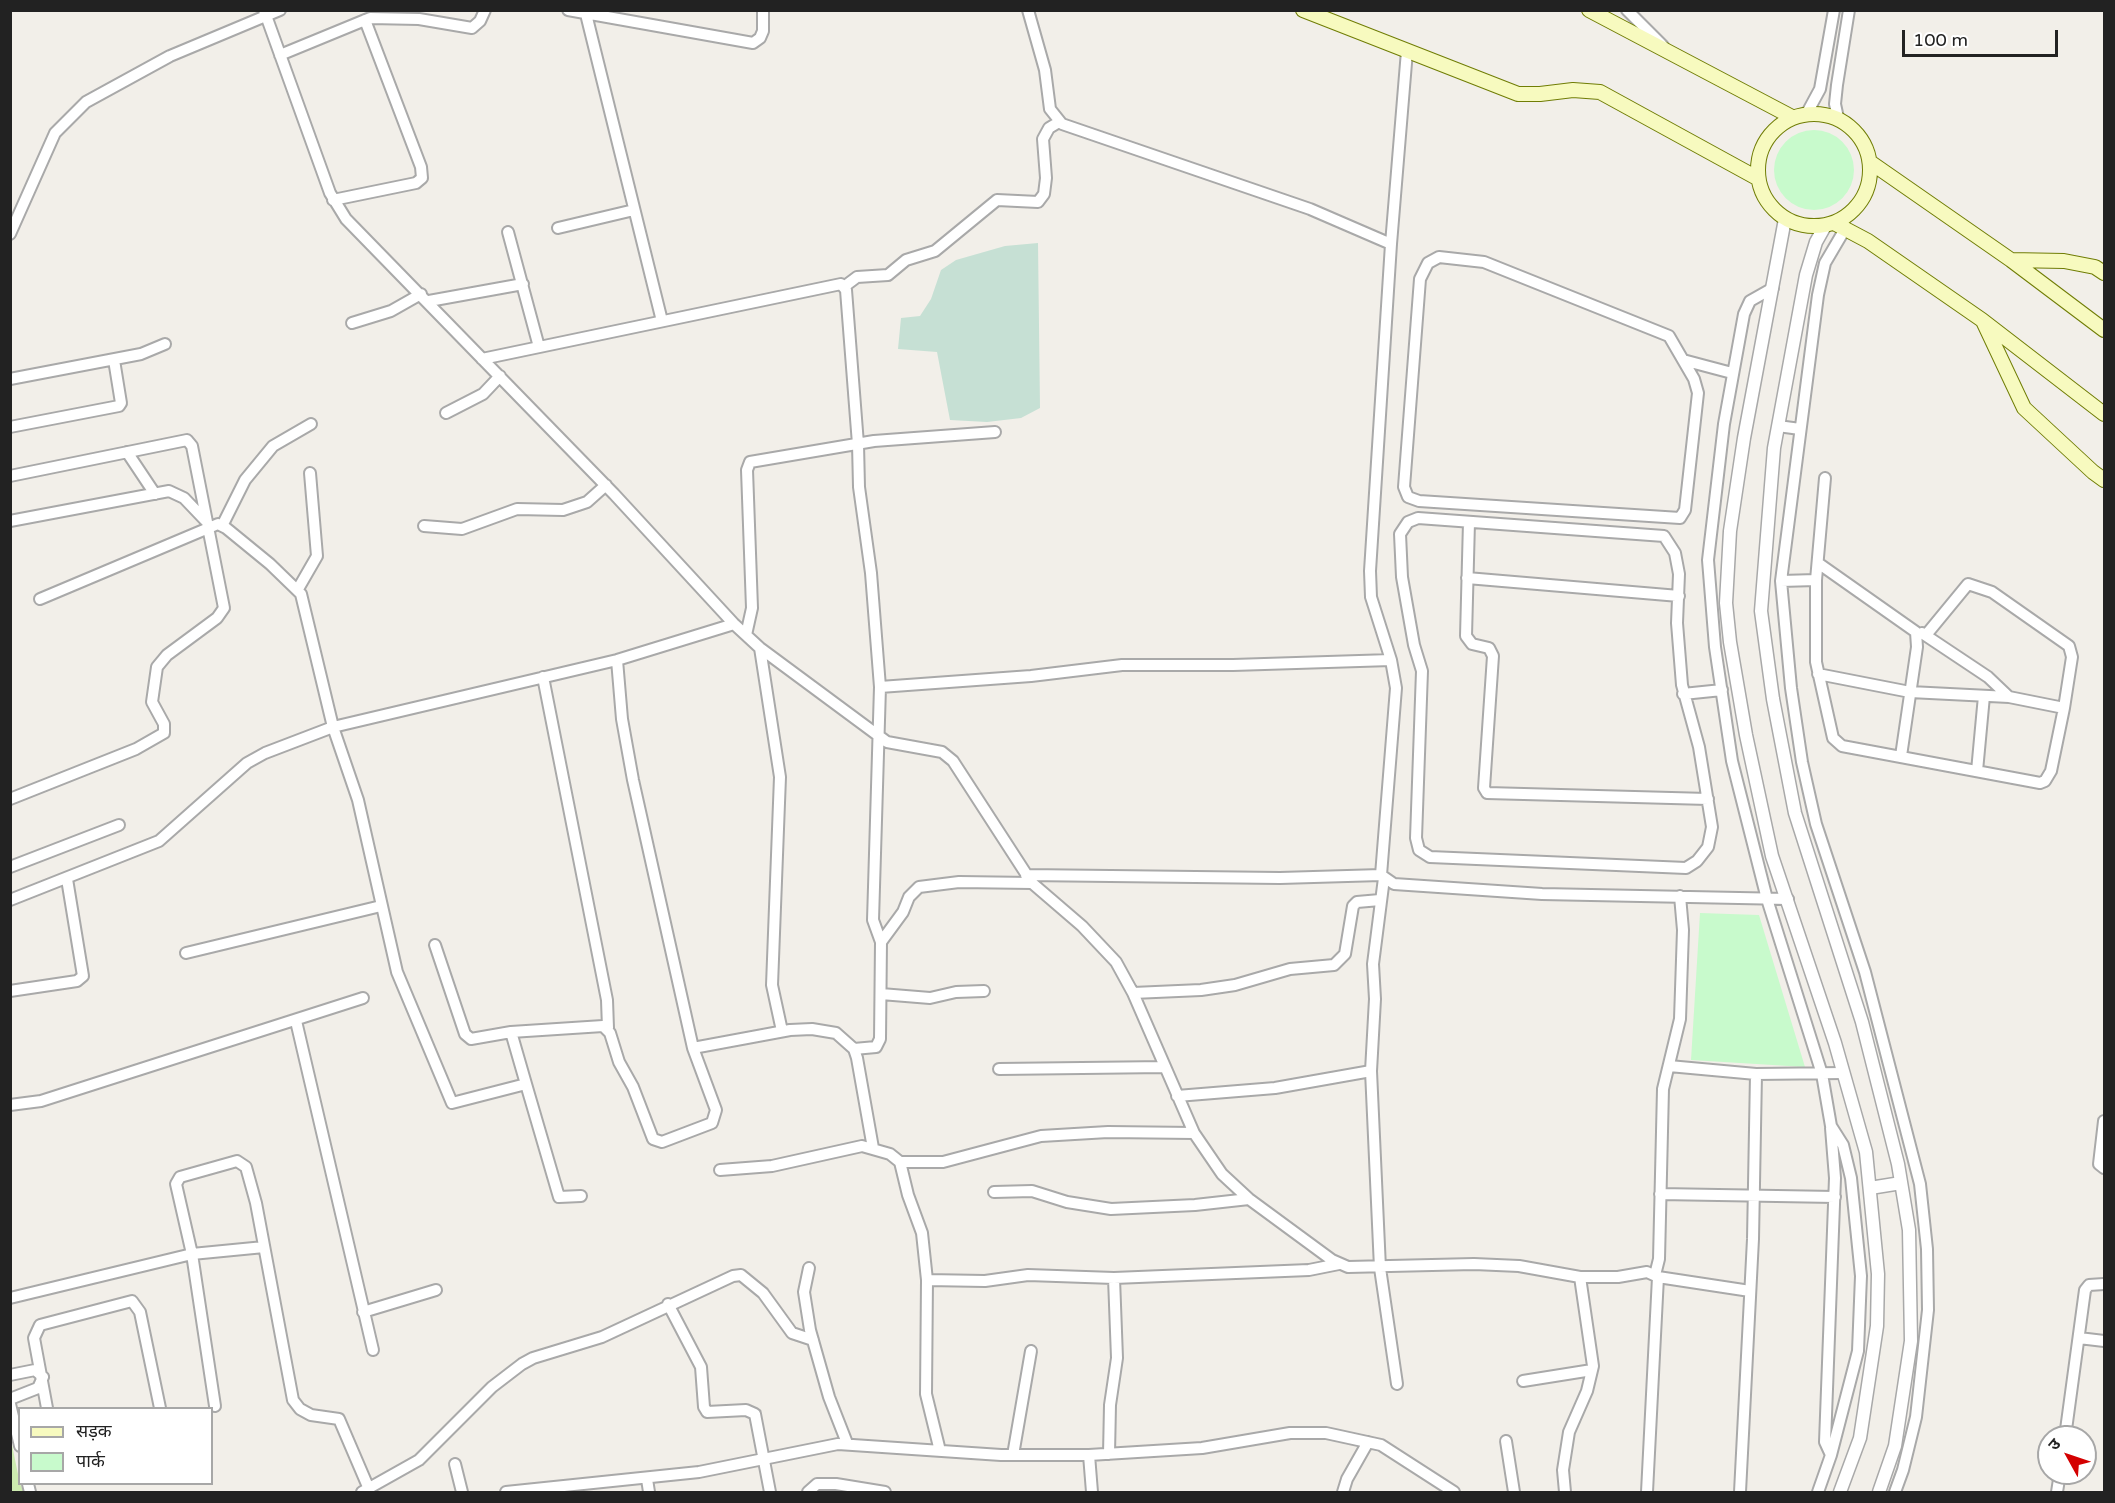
<!DOCTYPE html>
<meta charset="utf-8">
<style>
body{margin:0}
#map{position:relative;width:2115px;height:1503px;overflow:hidden;background:#f2efe9;font-family:"Varela Round","Noto Sans Devanagari",sans-serif}
canvas{display:block}
.frame{position:absolute;inset:0;border:12px solid #222;pointer-events:none}
.legend{position:absolute;left:18px;top:1407px;width:195px;height:78px;box-sizing:border-box;background:#fff;border:2px solid #a7a7a7;margin:0;padding:8px 10px;list-style:none;font-size:18px;color:#222}
.legend li{display:flex;align-items:center;gap:12px;height:30px}
.legend b{width:30px;border:2px solid #a7a7a7}
.north{position:absolute;left:2037px;top:1425px;width:60px;height:60px;box-sizing:border-box;background:#fff;border:2px solid #a7a7a7;border-radius:50%;rotate:310deg;font-size:16px;font-weight:700;line-height:24px;text-align:center;color:#222}
.north::after{content:'';display:block;margin:auto;width:21px;height:27px;background:#d40000;clip-path:polygon(50% 0,100% 100%,50% 72%,0 100%)}
.scale{position:absolute;left:1902px;top:30px;width:156px;height:27px;box-sizing:border-box;border:3px solid #222;border-top:0;padding-left:8px;font-size:18px;line-height:21px;white-space:nowrap;color:#222;-webkit-text-stroke:4px #fff;paint-order:stroke}
</style>
<div id="map">
<canvas width="2115" height="1503"></canvas>
<div class="frame"></div>
<ul class="legend">
<li><b style="height:8px;background:#f7fabf"></b>सड़क</li>
<li><b style="height:16px;background:#c8facc"></b>पार्क</li>
</ul>
<div class="north">उ</div>
<div class="scale">100 m</div>
</div>
<script>
const ctx = document.querySelector('canvas').getContext('2d');
ctx.lineJoin = 'round';
function fillPath(path, color) {
  ctx.fillStyle = color;
  ctx.fill(path, 'evenodd');
}
function toPath(rows) {
  const path = new Path2D();
  for (const r of rows) {
    if (r.length === 3) {
      path.moveTo(r[0] + r[2], r[1]);
      path.arc(r[0], r[1], r[2], 0, 2 * Math.PI);
      continue;
    }
    path.moveTo(r[0], r[1]);
    for (let i = 2; i < r.length; i += 2) path.lineTo(r[i], r[i + 1]);
  }
  return path;
}
function trace(path, color, width, dash) {
  ctx.strokeStyle = color;
  ctx.lineWidth = width;
  ctx.lineCap = dash ? 'butt' : 'round';
  ctx.setLineDash(dash || []);
  ctx.stroke(path);
}
const grass = toPath([
 [11,1440,20,1484,24,1492,11,1492]
]);
const wetland = toPath([
 [1038,243,1040,408,1021,418,987,422,950,420,937,352,898,349,901,318,920,316,931,299,941,270,956,260,1005,246]
]);
const park = toPath([
 [1814,170,40],
 [1700,913,1759,915,1805,1067,1691,1060]
]);
const minor = toPath([
 [264,10,330,193,346,219,614,494,734,624,760,648,887,742,942,752,953,761,1032,883,1082,926,1116,962,1133,993,1194,1133,1222,1174,1249,1199,1332,1260,1348,1267,1474,1264,1519,1266,1580,1277,1618,1277,1647,1272,1658,1277,1647,1492],
 [568,10,753,43,760,38,763,31,763,10],
 [1028,10,1045,70,1050,109,1062,124,1310,209,1391,244],
 [1627,10,1663,46],
 [586,14,662,321],
 [1407,51,1391,244,1370,571,1371,597,1391,660,1396,688,1381,875,1394,884,1542,894,1788,899],
 [280,55,370,18,419,19,472,28,480,21,485,10],
 [1807,113,1820,89,1834,10],
 [1838,118,1835,104,1837,85,1849,10],
 [333,200,416,183,422,178,421,167,365,20],
 [558,228,634,210],
 [1845,229,1825,263,1818,295,1781,581,1791,688,1802,762,1816,824,1865,972,1920,1184,1927,1249,1928,1310,1916,1417,1903,1470,1895,1492],
 [508,232,539,347],
 [10,234,55,133,86,102,170,56,280,10],
 [1439,257,1484,262,1669,336,1694,379,1698,393,1685,510,1680,518,1419,501,1408,497,1404,487,1420,279,1428,263,1439,257],
 [845,286,857,277,888,275,906,260,935,251,997,200,1038,202,1044,194,1046,178,1043,139,1049,128,1059,122],
 [1773,288,1750,301,1744,314,1724,424,1708,560,1715,647,1732,761,1767,899,1822,1074,1831,1126,1843,1145,1851,1178,1861,1276,1858,1351,1831,1455,1818,1492],
 [429,301,523,284],
 [352,323,391,311,421,294],
 [482,359,841,284,846,290,858,444,859,487,871,573,880,687,1031,676,1122,665,1233,665,1391,660],
 [1683,360,1732,373],
 [10,379,141,354,165,344],
 [446,413,483,394,500,376],
 [1778,426,1800,429],
 [10,427,119,406,121,403,114,360],
 [127,452,155,494],
 [10,476,187,440,192,446,224,608,217,618,167,655,157,667,152,702,164,724,164,733,136,749,10,799],
 [1825,478,1816,580,1816,662,1833,738,1842,746,2040,783,2045,781,2051,771,2064,708,2072,657,2069,646,1992,592,1968,584,1926,635],
 [1418,518,1664,536,1675,553,1679,574,1677,623,1682,685,1699,747,1712,827,1708,847,1697,861,1686,868,1430,857,1419,850,1416,838,1422,671,1414,645,1402,577,1400,534,1408,522,1418,518],
 [10,521,169,491,184,498,205,520],
 [1469,522,1466,636,1472,644,1489,648,1493,656,1484,788,1487,793,1708,799],
 [222,526,245,480,273,446,311,424],
 [424,526,462,529,517,509,563,510,587,502,606,485],
 [1818,563,1916,632,1917,647,1901,756],
 [1467,578,1679,596],
 [1781,581,1816,580],
 [298,589,317,556,310,473],
 [40,599,218,524,226,528,270,564,301,594,333,727,358,800,397,972,452,1103,526,1084,511,1032],
 [1922,633,1988,677,2009,697],
 [746,635,752,608,747,470,750,462,874,441,995,432],
 [760,648,780,777,772,985,782,1031],
 [1818,674,1910,692,2009,697,2064,708],
 [543,677,607,1000,608,1028],
 [1683,694,1722,690],
 [1977,771,1984,696],
 [10,867,119,825],
 [1026,875,1280,878,1381,875],
 [1384,878,1373,964,1375,999,1371,1071,1380,1268,1397,1384],
 [10,900,159,841,247,763,265,753,333,727,617,660,734,624],
 [881,942,903,912,909,897,919,887,959,882,1032,883],
 [435,945,465,1034,471,1039,511,1032,603,1026,610,1033,619,1062,633,1087,653,1139,662,1142,712,1123,716,1110,693,1048,633,780,622,719,617,660],
 [186,953,381,906],
 [10,991,77,981,83,976,67,879],
 [1133,993,1201,990,1235,985,1290,969,1334,965,1345,954,1353,906,1357,902,1380,900],
 [881,994,930,998,956,992,984,991],
 [296,1021,373,1350],
 [693,1048,790,1030,812,1029,836,1033,854,1049,857,1058,873,1148],
 [854,1049,876,1047,880,1039,881,942,873,920,880,687],
 [1669,1066,1756,1074,1843,1073],
 [999,1069,1165,1067],
 [526,1084,559,1197,581,1196],
 [1177,1096,1275,1088,1371,1071],
 [10,1105,41,1101,363,998],
 [2104,1121,2099,1164,2104,1168],
 [1831,1128,1835,1178,1825,1442,1831,1455],
 [900,1162,943,1162,1041,1136,1108,1132,1194,1133],
 [720,1170,772,1166,862,1146,890,1154,900,1162,908,1195,922,1233,927,1280,926,1394,940,1451],
 [994,1192,1032,1191,1067,1202,1111,1209,1195,1205,1249,1199],
 [1660,1194,1835,1197],
 [809,1268,804,1292,810,1330,829,1397,847,1443],
 [1655,1275,1659,1259,1663,1089,1680,1019,1683,930,1680,896],
 [1658,1277,1750,1291],
 [927,1280,985,1281,1028,1275,1114,1278,1309,1270,1339,1264],
 [10,1298,192,1254,264,1247],
 [668,1304,701,1367,704,1407,707,1412,746,1410,755,1414,770,1492],
 [363,1312,436,1290],
 [2079,1338,2104,1341],
 [10,1375,35,1370,43,1377,38,1388,10,1399],
 [1523,1381,1592,1370],
 [10,1404,20,1446],
 [215,1406,192,1254,176,1184,180,1177,237,1161,246,1167,256,1203,293,1400,300,1409,311,1415,339,1419,369,1489],
 [47,1408,34,1338,40,1325,132,1301,140,1312,160,1408],
 [2065,1437,2085,1290,2089,1285,2104,1284],
 [1506,1441,1514,1492],
 [1109,1454,1110,1405,1117,1358,1114,1278],
 [1013,1455,1031,1351],
 [1089,1455,1092,1492],
 [455,1464,462,1492],
 [647,1479,649,1492],
 [28,1484,30,1492],
 [362,1492,419,1460,492,1387,522,1364,533,1358,602,1337,733,1276,741,1275,763,1293,792,1333,813,1340],
 [506,1492,699,1472,838,1444,1001,1455,1089,1455,1202,1448,1290,1433,1326,1433,1381,1445,1454,1492],
 [808,1492,817,1484,836,1484,885,1492],
 [1343,1492,1347,1479,1368,1442],
 [1565,1492,1563,1470,1569,1432,1587,1391,1593,1366,1580,1277],
 [1740,1492,1753,1239,1756,1074],
 [2057,1492,2060,1473]
]);
const tertiary = toPath([
 [1785,219,1744,438,1730,531,1726,603,1730,642,1746,735,1772,856,1835,1043,1866,1152,1878,1274,1877,1326,1860,1438,1840,1492],
 [1825,226,1816,242,1806,275,1774,448,1761,611,1773,699,1795,813,1862,1022,1898,1164,1909,1230,1911,1341,1895,1446,1879,1492],
 [1870,1188,1901,1183]
]);
const secondary = toPath([
 [1303,10,1518,94,1540,94,1573,90,1600,92,1757,178],
 [1589,10,1792,117],
 [1814,170,56],
 [1870,162,2011,260,2104,330],
 [1834,223,1868,241,1982,320,2104,414],
 [2011,260,2064,261,2095,267,2104,273],
 [1983,321,2024,408,2093,472,2104,480]
]);
fillPath(grass, '#cdebb0');
fillPath(wetland, '#c6e0d4');
fillPath(park, '#c8facc');
trace(minor, '#a9a9a9', 14);
trace(tertiary, '#a9a9a9', 15);
trace(secondary, '#707d05', 16);
trace(minor, '#fff', 10);
trace(tertiary, '#fff', 12);
trace(secondary, '#f7fabf', 14);
</script>
